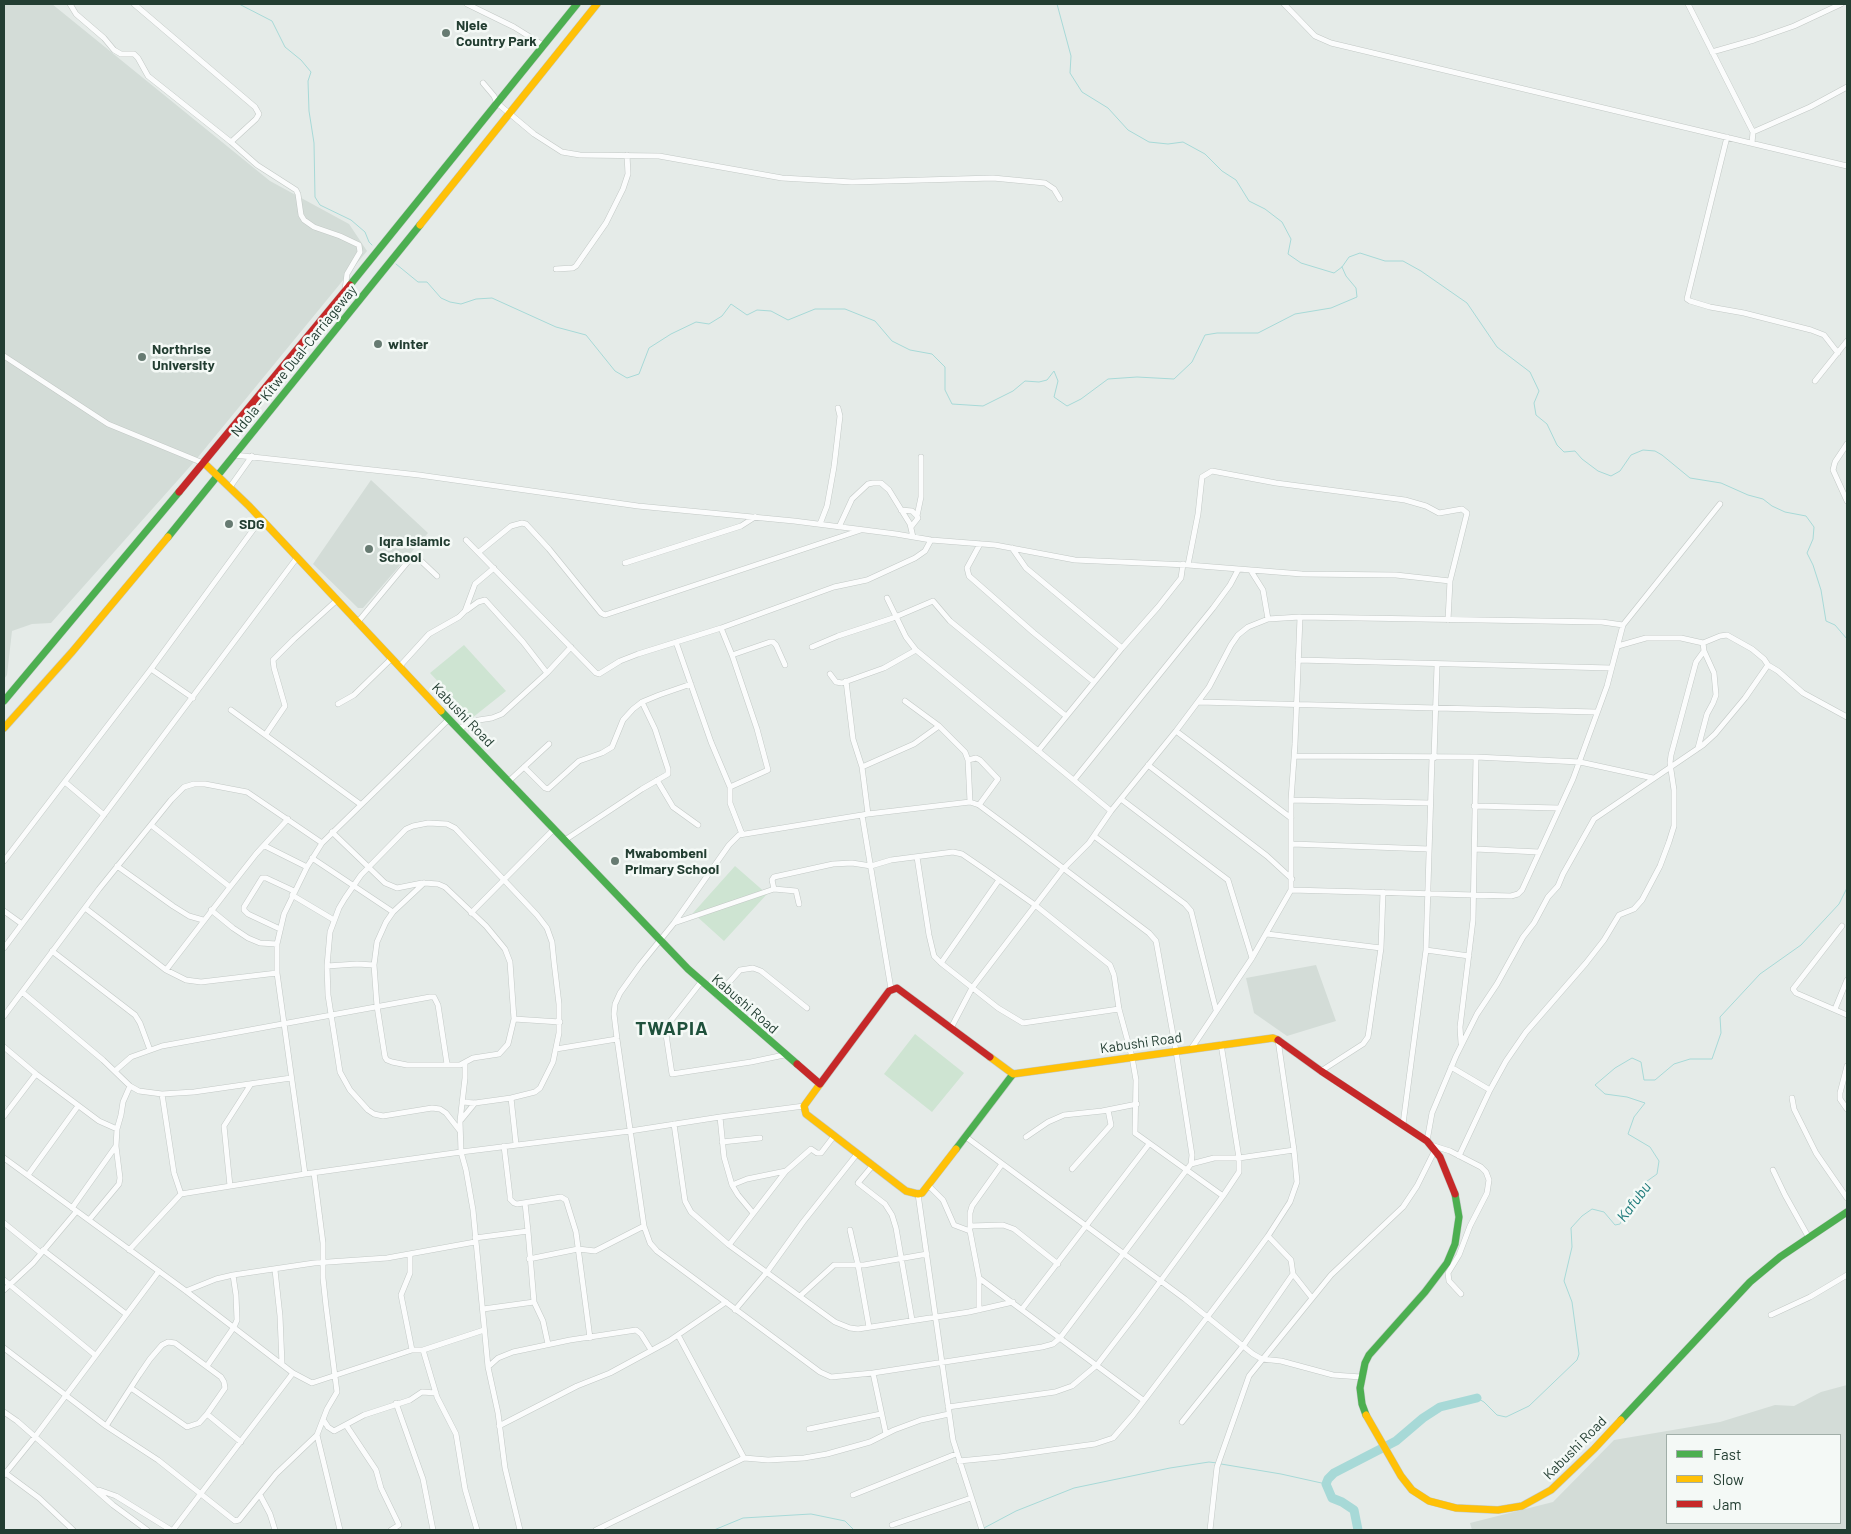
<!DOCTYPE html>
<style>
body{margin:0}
#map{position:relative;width:1851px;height:1534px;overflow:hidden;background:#e5ebe8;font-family:Barlow,sans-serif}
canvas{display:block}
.frame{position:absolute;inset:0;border:5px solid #233e32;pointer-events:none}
.legend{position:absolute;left:1666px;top:1434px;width:175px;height:90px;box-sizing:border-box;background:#f4f9f6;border:1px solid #a0aea8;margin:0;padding:6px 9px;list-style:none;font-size:15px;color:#233e32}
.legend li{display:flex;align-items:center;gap:10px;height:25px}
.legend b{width:25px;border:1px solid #a0aea8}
</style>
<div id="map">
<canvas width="1851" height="1534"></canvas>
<div class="frame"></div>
<ul class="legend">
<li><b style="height:6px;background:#4caf50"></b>Fast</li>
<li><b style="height:6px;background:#ffc107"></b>Slow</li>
<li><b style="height:6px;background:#c62828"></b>Jam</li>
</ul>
</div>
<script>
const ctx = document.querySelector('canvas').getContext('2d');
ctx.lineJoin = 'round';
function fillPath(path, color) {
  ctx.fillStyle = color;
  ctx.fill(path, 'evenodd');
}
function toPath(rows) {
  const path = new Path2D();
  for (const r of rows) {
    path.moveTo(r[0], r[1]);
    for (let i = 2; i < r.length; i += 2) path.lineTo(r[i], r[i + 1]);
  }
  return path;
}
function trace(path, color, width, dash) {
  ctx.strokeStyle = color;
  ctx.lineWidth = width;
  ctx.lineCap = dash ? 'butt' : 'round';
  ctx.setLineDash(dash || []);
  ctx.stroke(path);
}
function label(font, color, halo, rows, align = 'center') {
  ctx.font = font + ' Barlow,sans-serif';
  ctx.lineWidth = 5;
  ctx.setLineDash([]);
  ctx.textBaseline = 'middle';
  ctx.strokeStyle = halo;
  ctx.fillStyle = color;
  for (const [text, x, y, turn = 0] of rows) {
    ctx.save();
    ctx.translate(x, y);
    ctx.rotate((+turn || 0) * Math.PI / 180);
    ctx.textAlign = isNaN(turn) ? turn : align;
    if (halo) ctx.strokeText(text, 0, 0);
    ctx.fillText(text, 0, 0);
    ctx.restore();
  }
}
const built = toPath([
 [4,4,52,4,270,181,349,224,367,251,194,462,51,623,32,624,12,631,7,675,4,679],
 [371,480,428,533,363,608,358,608,313,564],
 [1316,965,1336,1021,1287,1036,1254,1013,1246,978],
 [1847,1385,1847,1530,1472,1530,1470,1523,1553,1502,1614,1440,1720,1422,1775,1405,1794,1406,1821,1392],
 [1667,1435,1840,1435,1840,1523,1667,1523]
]);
const green = toPath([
 [464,645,506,691,472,718,430,673],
 [735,866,767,894,724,941,693,913],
 [915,1034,964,1073,932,1112,884,1074]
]);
const stream = toPath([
 [239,4,272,21,285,47,301,60,311,72,308,81,309,111,314,143,315,197,320,205,351,220,365,232,369,242,372,245],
 [1057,4,1071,56,1070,73,1082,92,1108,108,1128,130,1149,142,1168,144,1183,142,1205,154,1222,171,1236,180,1249,201,1265,209,1282,222,1291,239,1288,254,1301,263,1334,273,1342,267,1349,257,1360,253,1385,261,1403,261,1421,271,1467,303,1497,347,1530,372,1539,391,1534,403,1536,415,1547,424,1557,445,1564,452,1575,451,1582,459,1598,471,1611,476,1620,471,1631,455,1643,450,1655,451,1662,455,1690,478,1721,483,1748,495,1763,499,1772,506,1785,512,1806,516,1814,527,1813,539,1807,553,1813,565,1821,590,1826,621,1835,625,1847,639],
 [396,264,418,282,427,282,441,298,450,302,461,304,476,299,492,298,556,327,586,335,615,371,627,378,639,374,649,348,671,334,696,322,709,324,722,316,731,304,747,315,757,310,771,311,788,320,815,309,845,309,875,321,892,341,910,350,932,354,945,367,945,390,952,404,983,406,1013,391,1025,381,1039,382,1047,380,1054,371,1058,381,1054,397,1067,406,1081,399,1108,379,1137,377,1174,379,1192,362,1205,335,1217,333,1258,333,1295,314,1331,308,1357,297,1356,288,1346,276,1342,267],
 [1477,1398,1484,1402,1497,1415,1506,1417,1529,1406,1577,1360,1579,1354,1572,1302,1564,1281,1572,1247,1571,1228,1582,1216,1592,1209,1604,1212,1615,1225,1620,1224,1630,1203,1643,1184,1657,1174,1659,1161,1650,1147,1628,1134,1634,1117,1645,1103,1627,1097,1605,1094,1595,1085,1615,1068,1632,1058,1641,1062,1644,1080,1655,1080,1674,1064,1690,1059,1712,1059,1721,1033,1720,1017,1760,974,1801,945,1839,904,1847,888],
 [1221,1464,1281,1474,1326,1484],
 [984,1528,1016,1511,1074,1488,1170,1468,1209,1462,1217,1463],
 [714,1530,743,1518,811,1514,845,1521,854,1530]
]);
const river = toPath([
 [1358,1530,1354,1510,1342,1502,1332,1498,1326,1484,1328,1479,1334,1473,1396,1441,1423,1418,1440,1407,1477,1398]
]);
const street = toPath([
 [70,4,76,14,104,38,114,50,121,54,134,54,138,58,148,76,231,142],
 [134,4,255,107,259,114,256,119,231,142,257,165,296,190,298,194,301,215,304,220,314,227,340,236,359,245,360,252,347,274,345,290],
 [467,4,514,27,543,45],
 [1284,4,1315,36,1331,43,1847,166],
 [1688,4,1753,132,1752,143],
 [1712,52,1754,40,1794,26,1841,4],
 [483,83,494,96,497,103,534,134,562,152,580,155,659,156,782,178,852,182,993,178,1045,183,1054,189,1060,199],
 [1753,132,1810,107,1847,87],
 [1727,137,1687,299,1690,301,1710,307,1744,313,1811,330,1824,335,1838,353],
 [556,269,573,268,576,266,606,223,623,189,628,174,627,155],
 [4,356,108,424,203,463],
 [1815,381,1847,341],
 [1847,444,1835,462,1833,470,1847,501],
 [234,455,419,475,638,506,794,521,896,534,931,540,995,545,1075,560,1188,565,1302,574,1396,575,1450,581],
 [230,487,252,456],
 [901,510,912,511,917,516,918,518,911,527],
 [917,516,921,497,921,457],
 [820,524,827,506,834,467,840,416,838,408],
 [839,527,852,499,868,484,873,483,881,483,889,490,910,524,913,537],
 [466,540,596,673,599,674,620,661,638,654,721,628,834,587,867,580,915,558,925,551,931,540],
 [980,544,967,568,969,576,1034,633,1094,682],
 [1012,548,1026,568,1122,648],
 [479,552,511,526,522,523,526,524,549,549,601,613,605,615,861,530],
 [625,563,741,526,755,517],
 [1188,565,1198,514,1202,477,1212,471,1276,483,1405,500,1426,506,1439,513,1462,509,1467,513,1450,581,1448,620],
 [1251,571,1263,590,1268,619],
 [887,598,906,637,916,650,1111,811],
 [467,610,478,602,485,600,523,642,547,673],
 [357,623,411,558,415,556,418,558,437,576],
 [721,628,732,655],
 [676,642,711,742,730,787,730,803,742,834],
 [1618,646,1646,638,1681,638,1703,643,1720,636,1727,635,1752,649,1764,659,1768,665,1778,671,1803,693,1847,717],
 [812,647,838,636,893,618,933,601,950,621,1066,716],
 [1298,660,1611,668],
 [399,667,429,634,459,617,465,611,475,584,494,568],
 [151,669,193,698],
 [830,674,836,682,842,683,884,668,916,650],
 [846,681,853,739,862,767,868,814],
 [905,701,939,726,965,752,968,760,970,802],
 [1198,702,1596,712],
 [338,704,354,695,391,659],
 [231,710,360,804],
 [459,729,472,721,492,718,502,714,547,673,571,647],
 [1176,731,1291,818],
 [266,734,285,706,274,668,273,660,294,639,336,601],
 [1698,748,1707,714,1713,703,1716,695,1714,673,1704,651,1703,643],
 [1038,751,1122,648,1158,607,1181,578,1183,564],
 [1295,756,1476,757,1580,762,1653,778],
 [1434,758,1437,665],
 [968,760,976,758,980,760,998,779,979,805],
 [1148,765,1267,856,1292,879],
 [524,767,545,788,548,789,579,761,602,753,612,747,623,720,633,709,642,702,659,695,691,684],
 [862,767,914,744,939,726],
 [657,780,673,807,698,825],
 [1074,780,1213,608,1230,585,1238,570],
 [509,781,549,744],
 [65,782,104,815],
 [730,787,768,770,757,729,732,655,770,642,773,642,776,645,785,665],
 [1121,799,1228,880,1252,958],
 [1291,800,1430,803],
 [970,802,979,805,1018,834,1149,933,1156,941,1176,1051,1192,1155,1191,1164,1060,1338,1053,1344,1042,1347,873,1373,831,1377,820,1372,657,1251,650,1243,644,1226,617,1039,614,1014,615,1004,620,993,640,965,674,923,729,845,739,835,868,814,970,802],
 [1474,806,1559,808],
 [862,815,891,989],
 [151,825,230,887,166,970],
 [332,832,385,883,397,888,422,883],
 [1094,836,1185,904,1191,911,1216,1010],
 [565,840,642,789,668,774,668,769,655,729,642,702],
 [1292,844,1429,849],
 [265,846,307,867],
 [1475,849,1539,852],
 [917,857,929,935,934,956,941,963,998,1008,1023,1023,1119,1009],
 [312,858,393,912],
 [4,861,151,669,261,519],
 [117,866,173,906,189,916,203,920],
 [424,883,438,884,445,887,486,926,505,949,510,962,514,1019,508,1044,499,1054,473,1058,460,1065,407,1065,392,1062,387,1060,385,1057,377,1006,374,965,377,942,386,922,393,912,424,883],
 [230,887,256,854,288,819],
 [774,889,772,880,774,877,833,864,852,863,871,866,891,860,953,852,962,854,984,869,1035,905,1110,965,1114,975,1119,1009,1132,1057,1136,1080,1135,1133,1223,1196],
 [1291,890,1511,896,1518,894,1522,890,1573,779,1607,686,1623,625,1720,504],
 [292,895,334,920],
 [85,908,166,970,186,980,201,982,277,973],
 [211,910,233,928,248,938,260,943,277,944],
 [4,911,22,924],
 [471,913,554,829],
 [674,923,774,889,796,891,799,904],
 [1842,926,1793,989,1796,993,1847,1015],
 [280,929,248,914,244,910,244,907,262,878,266,878,294,891],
 [1267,934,1381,948],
 [4,948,296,559],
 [1426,950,1469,956],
 [52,951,135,1015,140,1023,150,1050],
 [941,963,999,880],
 [327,966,357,964,374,965],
 [701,982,665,1028,672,1074,751,1062,784,1055],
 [22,992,103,1060,130,1086,139,1091,162,1094,194,1092,291,1078],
 [717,996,740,970,753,968,761,971,807,1008],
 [1835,1009,1847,980],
 [4,1016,99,889,171,800,184,787,194,784,205,784,247,792,322,843],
 [514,1019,560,1022],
 [951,1028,972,988,1063,869,1089,843,1111,811,1176,731,1209,687,1231,645,1238,635,1248,627,1268,619,1300,617,1602,622,1623,625],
 [1461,1043,1460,1027,1473,920,1476,757],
 [4,1047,36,1074],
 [556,1049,617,1039],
 [1191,1049,1252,958,1291,890,1291,800,1295,744,1300,617],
 [465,1063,465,1078,460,1121,461,1152,466,1170,473,1210,488,1367,498,1413,505,1468,520,1530],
 [1847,1066,1840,1093,1840,1099,1847,1109],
 [1451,1067,1490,1090,1459,1156],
 [115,1071,131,1057,162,1046,430,997,434,997,438,1005,447,1064],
 [1321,1071,1363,1044,1368,1037,1381,948,1383,892],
 [1490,1090,1506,1061,1526,1032,1586,963,1604,940,1619,915,1634,909,1642,900,1660,866,1669,842,1674,826,1674,790,1670,763,1671,755,1696,662,1704,651],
 [162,1094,174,1173,181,1194],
 [511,1098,516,1144],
 [1792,1098,1794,1109,1816,1153,1847,1198],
 [4,1116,36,1074,99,1121,117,1129],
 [720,1117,724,1157,732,1185,738,1195,753,1213],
 [461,1120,475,1103],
 [674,1124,685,1201,691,1212,729,1245,835,1322,850,1328,858,1329,969,1312,1013,1302],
 [1403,1124,1426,950,1432,758],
 [460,1131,446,1113,440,1109,432,1108,383,1116,374,1114,368,1110,350,1090,340,1072,328,995,327,966,330,932,339,908,345,898,361,875,406,829,413,826,428,823,447,824,455,828,537,915,547,928,552,942,554,962,559,1004,559,1033,553,1062,540,1088,535,1092,511,1098,475,1103,462,1102],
 [966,1137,1185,1299,1253,1354,1262,1359,1281,1361,1333,1375,1361,1377],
 [1026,1137,1048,1122,1064,1115,1102,1111,1137,1104],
 [1427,1141,1432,1113,1456,1056,1477,1014,1497,984,1523,937,1534,923,1548,897,1558,886,1563,874,1594,819,1703,745,1715,734,1745,698,1768,665],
 [722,1142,760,1138],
 [1431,1145,1450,1151,1481,1167,1486,1172,1489,1180,1487,1193,1470,1226,1459,1255,1448,1273,1449,1281,1461,1294],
 [504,1146,510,1196,510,1199,514,1203,517,1204,561,1197,566,1200,576,1232,590,1338],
 [4,1158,186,1291,293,1373,173,1530],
 [1191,1164,1214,1158,1239,1158,1294,1150],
 [873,1165,858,1183,885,1204,892,1215,896,1228,912,1320],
 [1072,1169,1111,1125,1108,1110],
 [1773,1170,1785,1195,1809,1238],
 [305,1174,277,973,277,944,284,914,307,867,322,843,449,719],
 [28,1175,78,1106],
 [732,1185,747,1179,786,1171],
 [230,1186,224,1126,251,1084],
 [929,1186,943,1200,954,1225,970,1231,979,1278,979,1310],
 [918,1194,953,1440,982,1530],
 [525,1203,528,1231],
 [72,1208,116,1146],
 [89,1220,119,1184,120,1178,116,1146,117,1129,121,1115,123,1102,130,1086],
 [4,1223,41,1253],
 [970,1226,1003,1225,1014,1229,1058,1264],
 [970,1228,970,1213,972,1206,1002,1164],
 [850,1230,858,1265,869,1327],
 [475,1238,528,1231,534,1302,543,1321,548,1344],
 [729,1245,786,1171,811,1149,817,1153,821,1153,834,1136],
 [43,1250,126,1314],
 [129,1250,181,1194,305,1174,461,1152,630,1131,720,1117,804,1106],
 [410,1254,410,1273,401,1295,412,1350],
 [529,1259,578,1249,595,1251,644,1226],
 [275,1270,280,1316,282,1364],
 [1293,1274,1312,1298],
 [979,1278,1143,1400],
 [4,1280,95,1355],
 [4,1290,33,1263,76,1212],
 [186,1291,216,1279,233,1275,314,1263,387,1258,475,1242],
 [800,1296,834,1265,864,1265,927,1254],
 [483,1309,534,1302],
 [1022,1309,1149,1144],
 [735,1310,767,1272,803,1222,857,1154],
 [1771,1315,1810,1297,1847,1275],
 [678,1335,744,1458],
 [4,1348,106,1426,158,1460,235,1521,239,1520,276,1474,317,1435,327,1409,337,1392,326,1306,323,1278,323,1243,314,1173],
 [423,1350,437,1397,456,1434,465,1489,477,1530],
 [207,1366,234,1327,237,1320,236,1295,233,1275],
 [488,1367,498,1358,513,1352,570,1340,636,1330,641,1334,651,1350],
 [293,1373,312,1383,412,1350,423,1350,484,1330],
 [873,1373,886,1434],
 [396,1403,423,1479,433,1530],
 [948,1407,1055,1392,1072,1386,1097,1365,1137,1313,1223,1196,1239,1172,1239,1158,1221,1044],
 [4,1412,17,1421,113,1505,147,1530],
 [207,1414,241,1442],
 [324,1421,328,1427,334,1431,364,1415,410,1400,422,1392,436,1393],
 [1182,1422,1243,1346,1293,1274,1291,1260,1268,1236],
 [346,1425,376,1470,381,1488,399,1525,391,1530],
 [106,1426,139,1375,150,1359,162,1345,168,1342,175,1343,221,1377,224,1382,225,1388,207,1414,199,1423,187,1427,131,1388],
 [499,1426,577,1386,610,1373,669,1341,726,1302],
 [809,1429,881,1414],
 [317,1435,340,1530],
 [959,1461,1000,1457,1095,1444,1113,1438,1133,1415,1243,1270,1268,1236,1290,1202,1297,1182,1294,1150,1278,1040],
 [4,1472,39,1498,73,1530],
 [4,1475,34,1438,159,1271],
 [99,1490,116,1496,171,1530],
 [260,1495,270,1514,275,1530],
 [853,1495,956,1454],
 [892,1525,971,1498],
 [596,1530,744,1458,768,1460,804,1458,827,1454,870,1442,894,1430,921,1420,949,1414],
 [1210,1530,1217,1467,1249,1376,1331,1275,1403,1207,1417,1186,1435,1150]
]);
const fast = toPath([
 [350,285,577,4],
 [168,537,420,225],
 [4,701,179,492],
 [441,711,688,969,797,1064],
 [956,1149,1013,1074],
 [1366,1415,1362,1404,1360,1388,1365,1363,1369,1355,1425,1292,1447,1263,1455,1244,1459,1217,1455,1194],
 [1621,1420,1750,1282,1780,1257,1847,1212]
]);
const slow = toPath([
 [420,225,597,4],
 [204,463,249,506,441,711],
 [4,728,72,652,168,537],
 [990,1057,1013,1074,1273,1038,1278,1040],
 [820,1084,804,1106,806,1114,906,1191,918,1194,922,1193,956,1149],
 [1366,1415,1401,1476,1412,1490,1429,1501,1456,1508,1498,1510,1522,1506,1551,1490,1594,1449,1621,1420]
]);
const jam = toPath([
 [179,492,350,285],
 [1278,1040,1321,1071,1427,1141,1440,1157,1455,1194],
 [797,1064,820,1084,889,991,897,988,990,1057]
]);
const markers = [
 [446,33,5,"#677b72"],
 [378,344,5,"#677b72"],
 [142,357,5,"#677b72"],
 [229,524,5,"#677b72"],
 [369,549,5,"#677b72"],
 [615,861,5,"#677b72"]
];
const poiNames = [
 ["Njele",456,25],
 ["Country Park",456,41],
 ["winter",388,344],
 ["Northrise",152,349],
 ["University",152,365],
 ["SDG",239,524],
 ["Iqra Islamic",379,541],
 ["School",379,557],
 ["Mwabombeni",625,853],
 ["Primary School",625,869]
];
const streetNames = [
 ["Ndola - Kitwe Dual-Carriageway",294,361,-51],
 ["Kabushi Road",463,715,46],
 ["Kabushi Road",745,1004,41],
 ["Kabushi Road",1141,1043,-8],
 ["Kabushi Road",1575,1448,-45]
];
const waterNames = [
 ["Kafubu",1634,1202,-53]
];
const districtNames = [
 ["TWAPIA",672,1029]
];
fillPath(built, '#d3dcd7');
fillPath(green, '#cee4d2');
trace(stream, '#a7d9d7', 1);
trace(river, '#a7d9d7', 9);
trace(street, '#c2c8c5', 6);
trace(fast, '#c1c8c5', 8);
trace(slow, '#c1c8c5', 8);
trace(jam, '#c1c8c5', 8);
trace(street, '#fbfcfc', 5);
trace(fast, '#4caf50', 7);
trace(slow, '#ffc107', 7);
trace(jam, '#c62828', 7);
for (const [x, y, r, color] of markers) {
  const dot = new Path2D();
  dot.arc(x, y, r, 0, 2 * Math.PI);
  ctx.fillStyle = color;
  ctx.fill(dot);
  trace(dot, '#f4f9f6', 2);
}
label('bold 14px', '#233e32', '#f4f9f6', poiNames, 'left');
label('14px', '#233e32', '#f4f9f6', streetNames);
label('italic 15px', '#1d7a7a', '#f4f9f6', waterNames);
ctx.letterSpacing = '1px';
label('bold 19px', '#1f513c', '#f4f9f6', districtNames);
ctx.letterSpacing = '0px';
</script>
